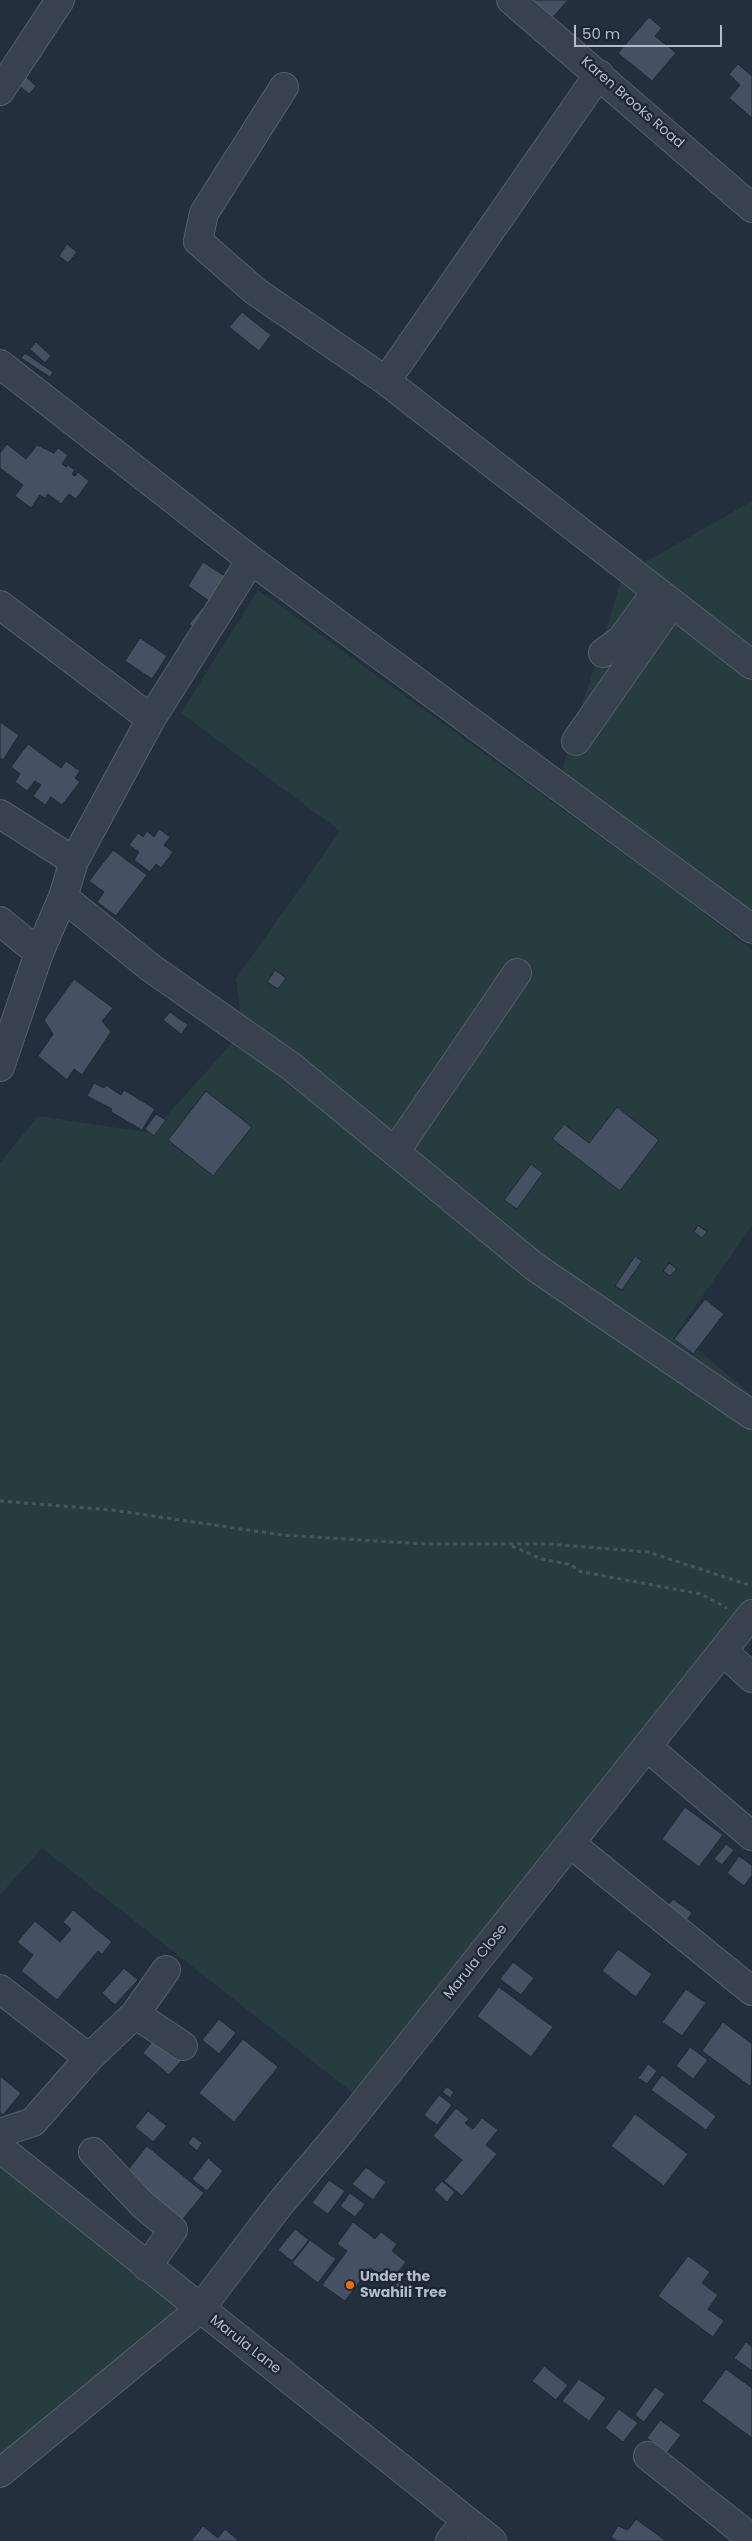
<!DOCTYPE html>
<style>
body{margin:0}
#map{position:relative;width:752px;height:2541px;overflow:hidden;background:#242f3e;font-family:Poppins,sans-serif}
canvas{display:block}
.scale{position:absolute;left:574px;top:25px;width:148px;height:22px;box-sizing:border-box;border:2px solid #b4bcc9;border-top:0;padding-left:6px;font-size:15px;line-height:18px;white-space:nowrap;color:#b4bcc9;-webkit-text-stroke:4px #1d2633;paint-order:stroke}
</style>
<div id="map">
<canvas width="752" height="2541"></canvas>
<div class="scale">50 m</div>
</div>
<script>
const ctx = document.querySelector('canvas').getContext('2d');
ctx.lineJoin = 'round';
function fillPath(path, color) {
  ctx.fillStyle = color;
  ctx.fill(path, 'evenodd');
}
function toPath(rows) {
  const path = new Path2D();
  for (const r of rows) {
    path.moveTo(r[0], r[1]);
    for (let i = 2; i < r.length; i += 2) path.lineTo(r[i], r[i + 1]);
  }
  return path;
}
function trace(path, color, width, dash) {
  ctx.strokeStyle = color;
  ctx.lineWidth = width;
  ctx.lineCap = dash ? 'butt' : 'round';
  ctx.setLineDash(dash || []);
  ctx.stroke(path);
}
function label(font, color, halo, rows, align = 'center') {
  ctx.font = font + ' Poppins,sans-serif';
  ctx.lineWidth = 4.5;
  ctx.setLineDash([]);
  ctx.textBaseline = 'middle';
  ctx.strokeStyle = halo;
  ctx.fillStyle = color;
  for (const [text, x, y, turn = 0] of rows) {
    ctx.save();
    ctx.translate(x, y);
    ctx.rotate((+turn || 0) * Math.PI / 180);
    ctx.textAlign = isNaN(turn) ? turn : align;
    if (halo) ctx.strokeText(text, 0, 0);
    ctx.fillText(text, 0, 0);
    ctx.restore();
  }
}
const green = toPath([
 [752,501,752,919,561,773,623,575],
 [258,590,663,882,752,950,752,1226,677,1332,752,1395,752,1603,358,2097,42,1848,0,1895,0,1163,38,1116,151,1133,243,1031,236,979,340,831,181,713],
 [0,2163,191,2317,0,2479]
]);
const building = toPath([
 [520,0,568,0,548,23,520,0],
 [649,17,662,28,655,36,676,53,652,81,618,53,649,17],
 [738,64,752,76,752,118,729,98,740,85,729,74,738,64],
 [24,75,36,86,29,94,17,84,24,75],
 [67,244,77,252,68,263,59,256,67,244],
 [242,312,271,335,259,351,229,327,242,312],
 [36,342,51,356,45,363,30,349,36,342],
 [25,353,53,372,50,377,21,358,25,353],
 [7,444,26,459,37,445,54,453,58,448,68,455,62,464,66,467,68,465,75,470,72,474,75,476,78,472,89,481,76,499,69,494,61,504,48,494,45,498,40,495,31,508,15,496,23,485,0,468,0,453,7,444],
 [203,562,228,578,212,603,188,586,203,562],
 [203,607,210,613,197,630,189,624,203,607],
 [140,638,167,656,152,679,125,661,140,638],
 [0,722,19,735,3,760,0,758,0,722],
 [28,744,61,768,66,761,80,771,75,778,80,782,62,805,51,797,45,805,33,796,41,785,35,781,27,791,15,782,20,774,11,767,28,744],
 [159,829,170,837,164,845,173,852,161,868,156,864,150,872,134,860,139,852,129,845,138,833,143,837,147,831,154,837,159,829],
 [113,850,147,875,116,916,97,902,104,892,89,881,113,850],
 [275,970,286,978,278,989,267,982,275,970],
 [74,979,113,1008,102,1021,111,1032,82,1075,74,1069,67,1080,38,1056,53,1034,44,1020,74,979],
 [170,1012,188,1025,181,1034,163,1020,170,1012],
 [94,1083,104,1088,106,1085,121,1095,124,1090,155,1109,142,1130,111,1112,112,1109,87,1096,94,1083],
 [206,1091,252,1127,213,1176,168,1140,206,1091],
 [617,1107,659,1140,620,1191,552,1139,564,1124,589,1143,617,1107],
 [156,1114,166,1120,154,1136,145,1129,156,1114],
 [531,1164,543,1173,517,1209,504,1200,531,1164],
 [698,1225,707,1232,702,1238,694,1232,698,1225],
 [635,1256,642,1261,622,1290,615,1286,635,1256],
 [669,1263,677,1269,670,1276,663,1271,669,1263],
 [705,1299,724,1314,693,1354,674,1339,705,1299],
 [685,1807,723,1835,699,1867,662,1839,685,1807],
 [726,1844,734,1850,722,1865,714,1859,726,1844],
 [739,1856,752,1865,752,1875,744,1886,727,1873,739,1856],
 [673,1899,692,1913,685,1923,665,1909,673,1899],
 [73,1910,112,1942,102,1954,98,1951,57,2000,21,1971,33,1955,17,1942,35,1921,60,1942,71,1929,63,1922,73,1910],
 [618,1949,652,1974,636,1997,602,1971,618,1949],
 [513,1962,534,1978,521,1995,500,1979,513,1962],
 [124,1968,138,1980,115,2005,102,1993,124,1968],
 [499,1987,553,2027,531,2057,477,2016,499,1987],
 [686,1989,706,2003,682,2036,662,2022,686,1989],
 [219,2019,236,2033,219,2054,202,2040,219,2019],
 [723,2022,752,2044,751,2087,702,2051,723,2022],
 [155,2038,182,2060,169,2075,143,2053,155,2038],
 [243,2039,278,2067,234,2122,199,2093,243,2039],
 [690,2047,708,2060,693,2079,676,2066,690,2047],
 [648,2064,657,2071,647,2084,638,2078,648,2064],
 [662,2075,716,2116,706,2130,651,2090,662,2075],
 [0,2076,21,2093,3,2115,0,2113,0,2076],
 [447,2087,454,2092,450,2098,442,2092,447,2087],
 [439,2095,452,2105,437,2125,424,2115,439,2095],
 [456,2108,469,2119,465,2123,473,2129,482,2118,498,2130,486,2145,497,2154,462,2196,444,2181,462,2160,433,2136,456,2108],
 [148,2111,167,2126,153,2142,135,2127,148,2111],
 [635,2114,688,2154,664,2186,611,2146,635,2114],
 [193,2136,202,2143,197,2151,188,2143,193,2136],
 [147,2146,204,2193,180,2223,123,2176,147,2146],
 [208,2158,223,2171,207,2191,192,2179,208,2158],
 [366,2167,386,2182,373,2200,352,2184,366,2167],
 [329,2180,345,2191,328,2214,312,2203,329,2180],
 [442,2181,455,2192,447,2202,434,2190,442,2181],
 [350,2193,365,2204,355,2217,340,2206,350,2193],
 [353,2222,375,2239,381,2232,397,2244,392,2251,406,2262,390,2283,370,2268,345,2301,322,2285,347,2251,337,2244,353,2222],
 [295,2229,309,2240,292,2261,278,2250,295,2229],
 [310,2240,336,2259,318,2283,292,2263,310,2240],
 [688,2256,710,2272,702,2283,718,2295,708,2309,724,2321,713,2337,658,2296,688,2256],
 [399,2281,409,2290,402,2298,392,2289,399,2281],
 [746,2342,752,2347,752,2371,734,2358,746,2342],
 [544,2366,568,2385,556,2400,532,2381,544,2366],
 [726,2369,752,2388,752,2438,702,2401,726,2369],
 [579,2379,606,2398,589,2421,562,2401,579,2379],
 [655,2387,665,2394,644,2422,635,2415,655,2387],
 [619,2409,638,2423,623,2442,605,2428,619,2409],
 [660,2420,681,2435,667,2453,647,2438,660,2420],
 [636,2519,666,2541,617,2541,611,2537,618,2526,628,2530,636,2519],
 [203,2526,218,2538,225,2529,239,2541,191,2541,203,2526]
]);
const path = toPath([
 [0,1501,112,1510,282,1535,426,1544,549,1544,648,1552,752,1586],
 [512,1546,542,1559,572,1565,578,1571,701,1594,727,1608]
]);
const minor = toPath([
 [511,0,752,208],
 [284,87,204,213,198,241,255,291,386,381,752,665],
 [0,91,60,0],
 [0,364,251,560,752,929],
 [386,381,599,74],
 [0,605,151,719],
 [603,653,621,640,653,596],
 [576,741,672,603],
 [0,814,74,861],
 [63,897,151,968,292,1067,535,1267,752,1415],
 [0,921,39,953],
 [0,1067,39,953,63,897,74,861,151,719,251,560],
 [395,1152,517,973],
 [723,1651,752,1678],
 [647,1747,752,1836],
 [571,1844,752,1991],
 [0,1989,89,2058],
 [135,2014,183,2046],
 [0,2133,33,2122,89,2058,135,2014,166,1970],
 [0,2148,492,2541],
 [93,2152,143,2205,173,2230,147,2267],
 [648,2456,752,2539],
 [0,2473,200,2309,279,2205,343,2129,752,1614],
 [450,2541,466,2521]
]);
const markers = [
 [350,2285,5,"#e8710a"]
];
const streetNames = [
 ["Karen Brooks Road",632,103,41],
 ["Marula Close",476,1962,-51],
 ["Marula Lane",245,2345,38]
];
const poiNames = [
 ["Under the",360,2277],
 ["Swahili Tree",360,2293]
];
fillPath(green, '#263c3f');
fillPath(building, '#455162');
trace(building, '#1f2835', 1);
trace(minor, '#565f6c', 30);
trace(path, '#44595c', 3, [4, 4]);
trace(minor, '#38414e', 28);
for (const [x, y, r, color] of markers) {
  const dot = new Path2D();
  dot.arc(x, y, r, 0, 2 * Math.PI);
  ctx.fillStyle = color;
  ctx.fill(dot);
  trace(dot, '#1d2633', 2);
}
label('14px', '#b4bcc9', '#1d2633', streetNames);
label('bold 14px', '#b4bcc9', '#1d2633', poiNames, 'left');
</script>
